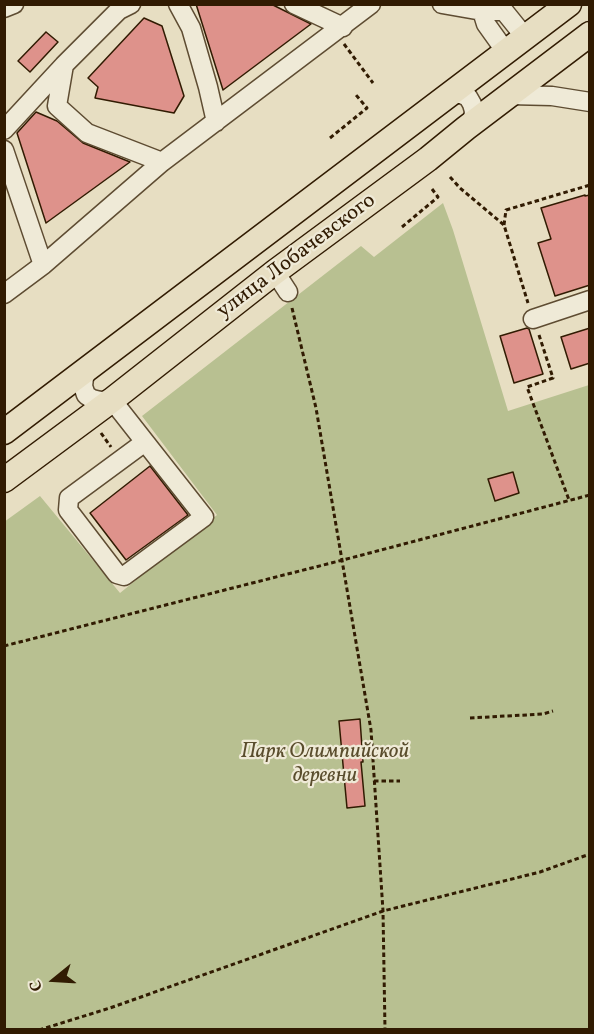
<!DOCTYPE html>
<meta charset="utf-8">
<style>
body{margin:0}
#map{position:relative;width:594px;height:1034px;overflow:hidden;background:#e7dec2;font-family:Vollkorn,serif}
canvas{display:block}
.frame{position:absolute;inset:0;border:6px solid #311b02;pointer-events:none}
.north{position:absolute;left:24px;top:950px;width:60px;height:60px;-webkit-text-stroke:4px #efead7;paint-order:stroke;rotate:252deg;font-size:16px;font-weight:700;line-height:24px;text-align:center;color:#311b02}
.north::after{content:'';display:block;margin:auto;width:21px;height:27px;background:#311b02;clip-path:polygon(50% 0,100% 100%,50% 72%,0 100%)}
</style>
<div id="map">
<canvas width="594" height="1034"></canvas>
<div class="frame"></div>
<div class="north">С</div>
</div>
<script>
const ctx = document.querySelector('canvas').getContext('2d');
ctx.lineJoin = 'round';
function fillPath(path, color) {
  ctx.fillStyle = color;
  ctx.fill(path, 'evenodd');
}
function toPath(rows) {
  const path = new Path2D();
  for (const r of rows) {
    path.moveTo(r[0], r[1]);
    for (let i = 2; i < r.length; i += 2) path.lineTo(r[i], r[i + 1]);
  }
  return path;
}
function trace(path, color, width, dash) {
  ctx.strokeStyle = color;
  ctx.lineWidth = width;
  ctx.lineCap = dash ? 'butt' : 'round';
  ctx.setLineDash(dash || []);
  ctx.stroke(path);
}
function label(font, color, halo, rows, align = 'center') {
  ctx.font = font + ' Vollkorn,serif';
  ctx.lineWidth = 4.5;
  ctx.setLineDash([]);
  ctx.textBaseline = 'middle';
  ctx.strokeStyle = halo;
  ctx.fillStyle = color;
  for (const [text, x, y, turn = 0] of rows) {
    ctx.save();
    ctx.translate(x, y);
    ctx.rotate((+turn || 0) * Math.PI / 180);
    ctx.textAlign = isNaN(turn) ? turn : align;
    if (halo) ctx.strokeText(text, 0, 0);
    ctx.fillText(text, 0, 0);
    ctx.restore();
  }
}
const green = toPath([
 [443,203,453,230,508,411,589,385,589,1029,5,1029,4,522,40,496,120,593,217,515,142,416,361,246,374,257]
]);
const building = toPath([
 [196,4,271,4,311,24,223,90,196,4],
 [144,18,162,26,184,96,174,113,95,98,98,87,88,78,144,18],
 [46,32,58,42,30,72,18,61,46,32],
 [36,112,57,121,83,143,130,162,46,223,17,133,36,112],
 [585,195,585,196,590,195,590,285,555,296,538,243,551,239,541,208,585,195],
 [527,328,529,329,543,374,514,383,500,336,527,328],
 [590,328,590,363,571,369,561,337,590,328],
 [150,466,188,515,126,560,90,513,150,466],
 [513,472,519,493,495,501,488,479,513,472],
 [360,719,363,762,361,762,365,806,347,808,339,721,360,719]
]);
const path = toPath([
 [344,44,373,83],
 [330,138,367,108,356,95],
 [450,177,460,188,504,225,528,303],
 [504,225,506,210,590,185],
 [402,227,438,197,432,189],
 [292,308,316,408,371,730,383,911,385,1030],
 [539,335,553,378,527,387,569,500],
 [101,433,111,447],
 [4,646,343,560,590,495],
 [470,718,543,714,553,711],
 [374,781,400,781],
 [39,1030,110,1008,383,911,540,872,590,854]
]);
const minor = toPath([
 [131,4,119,10,64,65,57,106,87,133,162,162],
 [178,4,191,28,208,87,216,122],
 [294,4,343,27],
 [442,4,482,11,504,11,525,37],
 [4,8,14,4],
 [482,11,486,24,506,52],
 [509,95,552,96,590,102],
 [446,98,454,94,461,94,468,97,472,104,474,111,473,119,466,128],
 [4,130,64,65],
 [4,150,43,265],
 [275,272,288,292],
 [4,294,43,265,162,162,371,4],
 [533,319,590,300],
 [88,369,84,378,83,386,86,395,92,399,100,401,112,400,145,442,204,517,124,576,117,574,68,510,69,498,145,442]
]);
const major = toPath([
 [4,432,569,4],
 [4,480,112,400,275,272,428,159,466,128,590,34]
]);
const streetNames = [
 ["улица Лобачевского",297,257,-37]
];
const parkNames = [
 ["Парк Олимпийской",325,753],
 ["деревни",325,777]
];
fillPath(green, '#b8c091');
fillPath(building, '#de928b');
trace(building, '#311b02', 1.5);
trace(minor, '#5e4c32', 21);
trace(major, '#311b02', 27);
trace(path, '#311b02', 3, [4.5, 3]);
trace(minor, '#efead7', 18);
trace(major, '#e7dec2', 24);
label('21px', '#311b02', '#efead7', streetNames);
label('italic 21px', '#5a4d2d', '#efead7', parkNames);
</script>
